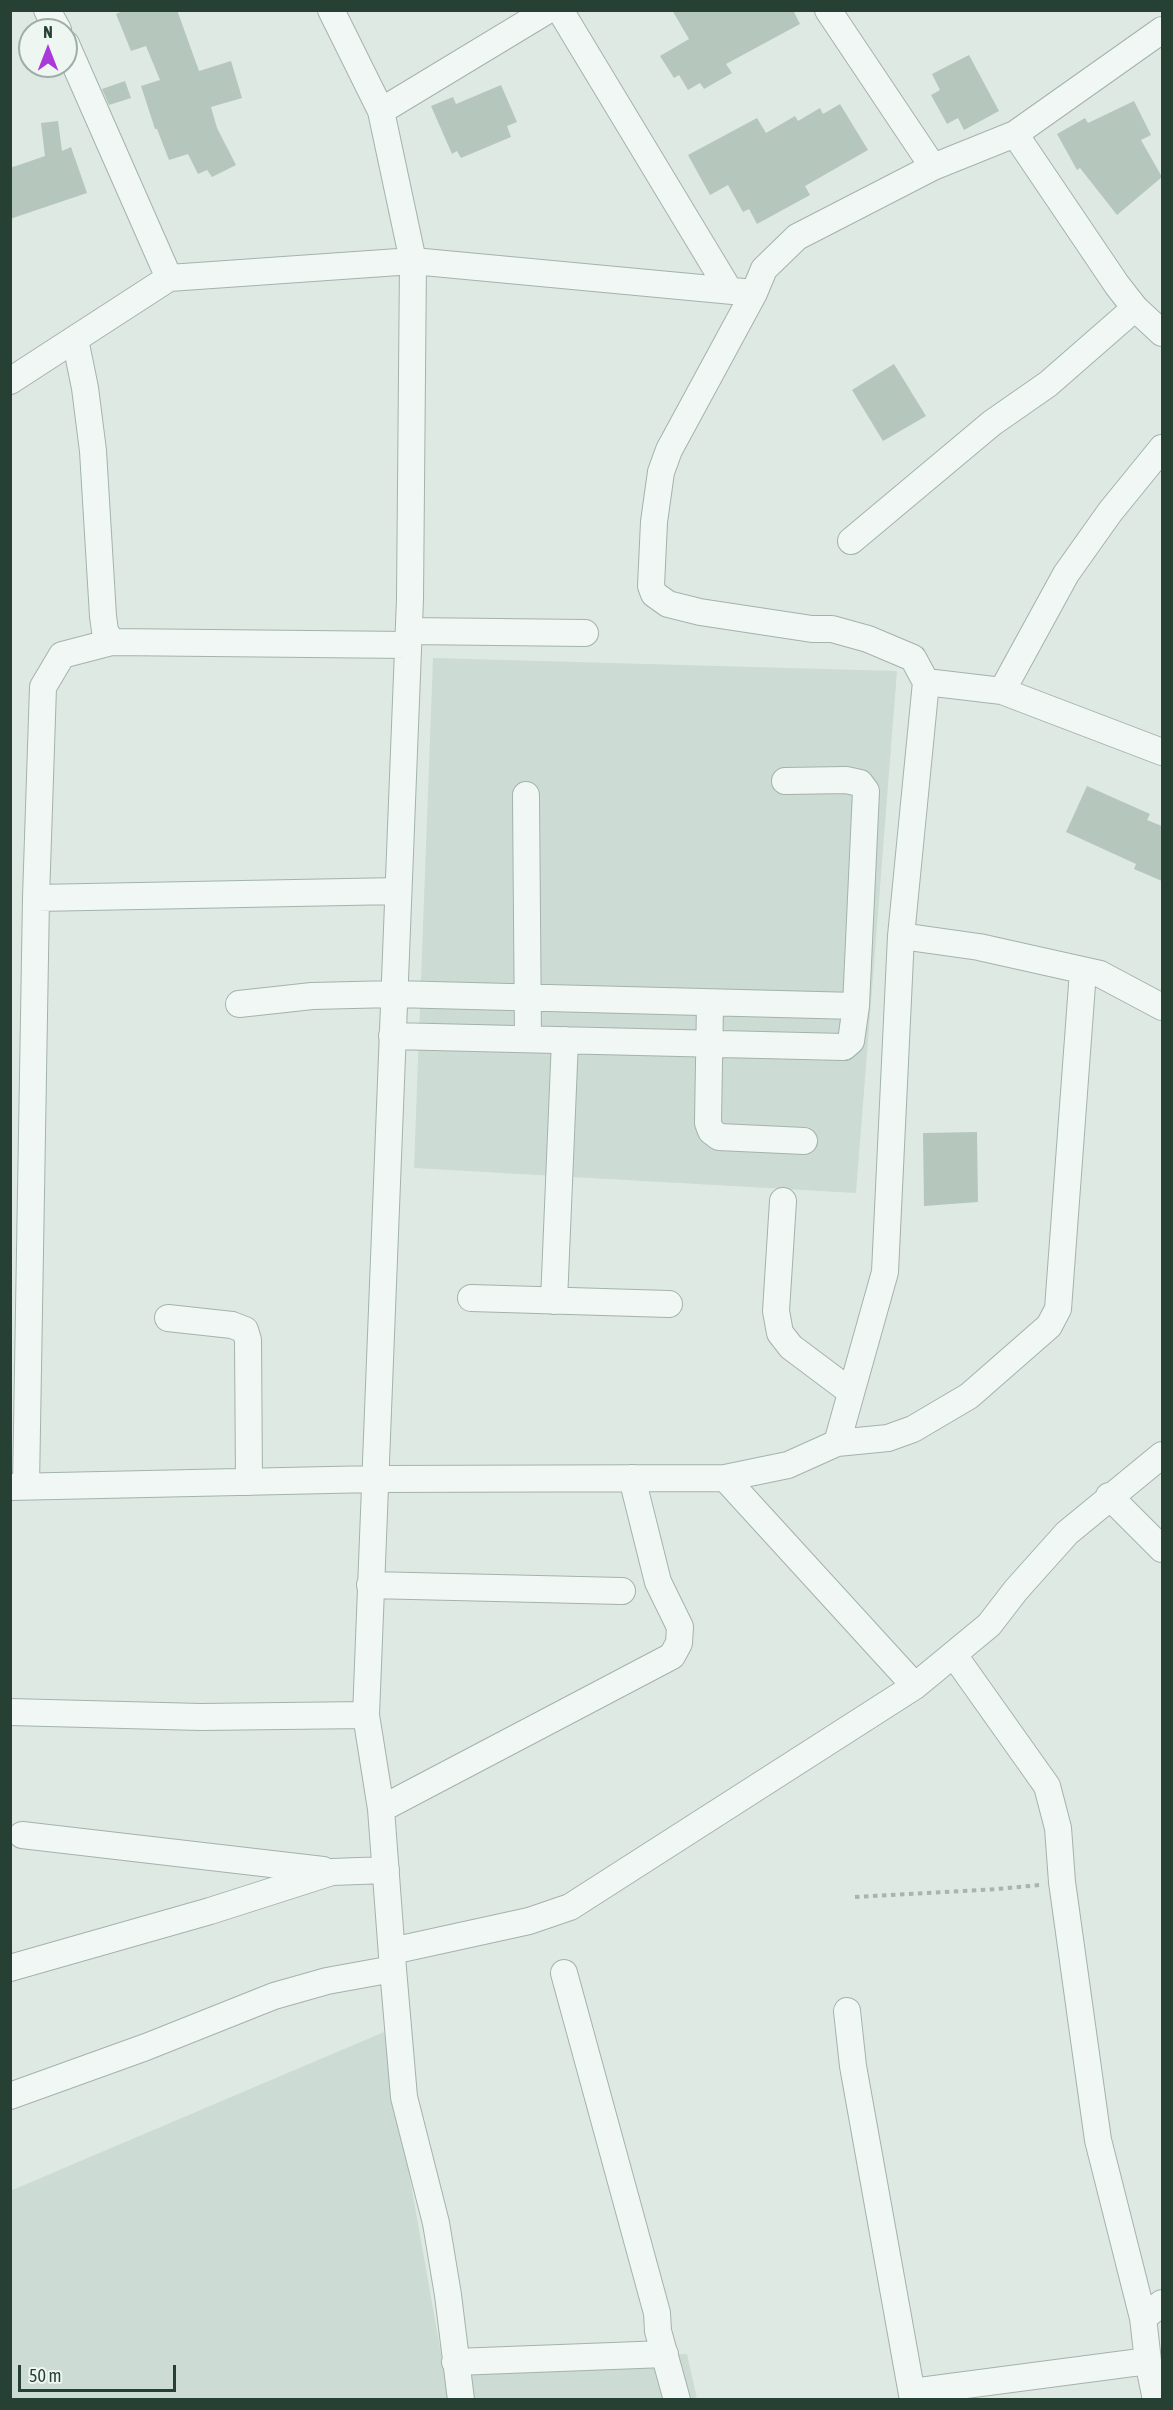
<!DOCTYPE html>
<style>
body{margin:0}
#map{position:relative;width:1173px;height:2410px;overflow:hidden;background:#dee9e3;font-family:"Asap Condensed",sans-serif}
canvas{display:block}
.frame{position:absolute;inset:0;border:12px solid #264133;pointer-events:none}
.north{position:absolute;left:18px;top:18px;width:60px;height:60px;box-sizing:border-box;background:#eef6f2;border:2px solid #9eaea6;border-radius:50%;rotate:0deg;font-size:16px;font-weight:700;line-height:24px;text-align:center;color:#264133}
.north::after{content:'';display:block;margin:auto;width:21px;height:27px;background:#a939d9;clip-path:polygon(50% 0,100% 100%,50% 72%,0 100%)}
.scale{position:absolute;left:18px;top:2365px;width:158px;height:27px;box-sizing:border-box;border:3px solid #264133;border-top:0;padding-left:8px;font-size:18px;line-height:21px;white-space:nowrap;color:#264133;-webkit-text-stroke:4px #eef6f2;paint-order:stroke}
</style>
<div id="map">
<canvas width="1173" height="2410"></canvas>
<div class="frame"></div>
<div class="north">N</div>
<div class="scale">50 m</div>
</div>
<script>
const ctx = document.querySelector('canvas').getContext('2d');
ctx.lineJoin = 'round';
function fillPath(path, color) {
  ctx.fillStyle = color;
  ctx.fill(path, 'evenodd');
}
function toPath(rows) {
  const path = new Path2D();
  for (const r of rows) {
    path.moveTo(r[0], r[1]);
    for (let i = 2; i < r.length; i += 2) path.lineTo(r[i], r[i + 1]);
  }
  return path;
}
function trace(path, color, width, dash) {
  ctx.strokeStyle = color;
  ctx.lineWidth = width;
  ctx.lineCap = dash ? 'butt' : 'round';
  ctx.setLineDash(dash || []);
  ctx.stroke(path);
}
const built = toPath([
 [433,658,897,671,856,1193,414,1168],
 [384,2032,443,2365,687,2354,697,2399,11,2399,10,2191]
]);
const building = toPath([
 [125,10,177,10,199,71,231,61,242,98,211,107,217,128,236,165,212,177,207,170,198,174,188,154,169,160,157,129,155,129,141,86,160,80,146,46,131,51,116,14],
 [672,10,793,10,800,24,726,64,732,73,704,89,700,83,688,90,679,75,674,78,660,56,689,39],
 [969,55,999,111,964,130,958,118,947,124,931,95,940,90,932,74],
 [125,81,131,98,109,105,102,89],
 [501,85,517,122,507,126,511,137,461,158,457,151,452,154,431,106,453,97,456,104],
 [1134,101,1151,135,1141,140,1162,177,1117,215,1080,168,1077,170,1057,134,1085,118,1088,123],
 [840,104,868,150,805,186,810,195,757,224,749,209,743,212,728,185,710,195,688,155,757,118,766,133,795,116,798,121,820,108,823,114],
 [58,121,62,151,71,147,87,193,10,219,10,168,45,156,41,123],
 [894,364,926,416,883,441,852,390],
 [1087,786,1150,814,1147,820,1162,826,1162,881,1134,869,1136,864,1066,832],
 [977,1132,978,1202,924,1206,923,1133]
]);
const path = toPath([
 [855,1897,997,1889,1040,1885]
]);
const minor = toPath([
 [47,10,58,30],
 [560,10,729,290],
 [828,10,933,167,1015,134,1162,30],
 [66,44,169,278],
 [381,111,548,10],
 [1015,134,1117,285,1135,308,1162,333],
 [75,339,85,388,93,451,103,616,105,631,112,642],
 [10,381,169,278,413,261,754,293],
 [851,541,992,423,1048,384,1135,308],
 [409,631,585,633],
 [926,682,1002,691,1162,752],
 [1002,691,1066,574,1110,512,1162,448],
 [785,781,846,780,860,783,866,791,856,1006],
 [526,795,528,1039],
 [36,898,398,891],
 [901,936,979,947,1100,974,1162,1007],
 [239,1004,312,996,394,994,856,1006,851,1041,844,1047,392,1036],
 [710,1004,708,1123,711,1131,719,1137,804,1141],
 [783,1201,776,1311,780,1333,791,1347,851,1392],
 [471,1298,669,1304],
 [554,1301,565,1040],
 [168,1318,232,1325,245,1330,248,1340,249,1482],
 [837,1443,888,1438,913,1429,969,1396,1049,1326,1058,1309,1083,971],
 [725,1478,915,1686],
 [26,1486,36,898,43,687,62,655,112,642,408,645],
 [10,1487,375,1479,725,1478,788,1465,837,1443,885,1272,901,936,926,682,913,658,868,639,832,629,812,629,700,612,668,604,654,594,651,586,654,522,661,472,669,450,754,293,764,269,797,237,933,167],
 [1109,1496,1162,1549],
 [370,1585,622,1591],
 [954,1655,1047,1786,1058,1828,1062,1882,1098,2140,1143,2318,1148,2361,1156,2400],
 [10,1712,201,1717,366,1715],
 [381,1809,672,1656,679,1643,680,1627,658,1582,632,1478],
 [22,1835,323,1870],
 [392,1951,529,1921,570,1907,915,1686,989,1625,1016,1590,1067,1533,1162,1455],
 [10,1968,210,1911,332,1872,386,1870],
 [393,1969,404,2097,436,2223,448,2295,461,2400],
 [564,1973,657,2313,658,2331,677,2400],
 [847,2011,853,2066,913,2400],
 [10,2096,146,2047,274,1996,327,1981,393,1969,381,1809,366,1715,410,599,413,261,381,111,331,10],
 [1143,2318,1162,2303],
 [455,2362,665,2354],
 [912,2392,1148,2361]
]);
fillPath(built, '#ccdbd3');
fillPath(building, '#b5c6bd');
trace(minor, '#a3b3ab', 28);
trace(path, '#a8b5af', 4, [4.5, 4.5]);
trace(minor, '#f1f7f4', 26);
</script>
